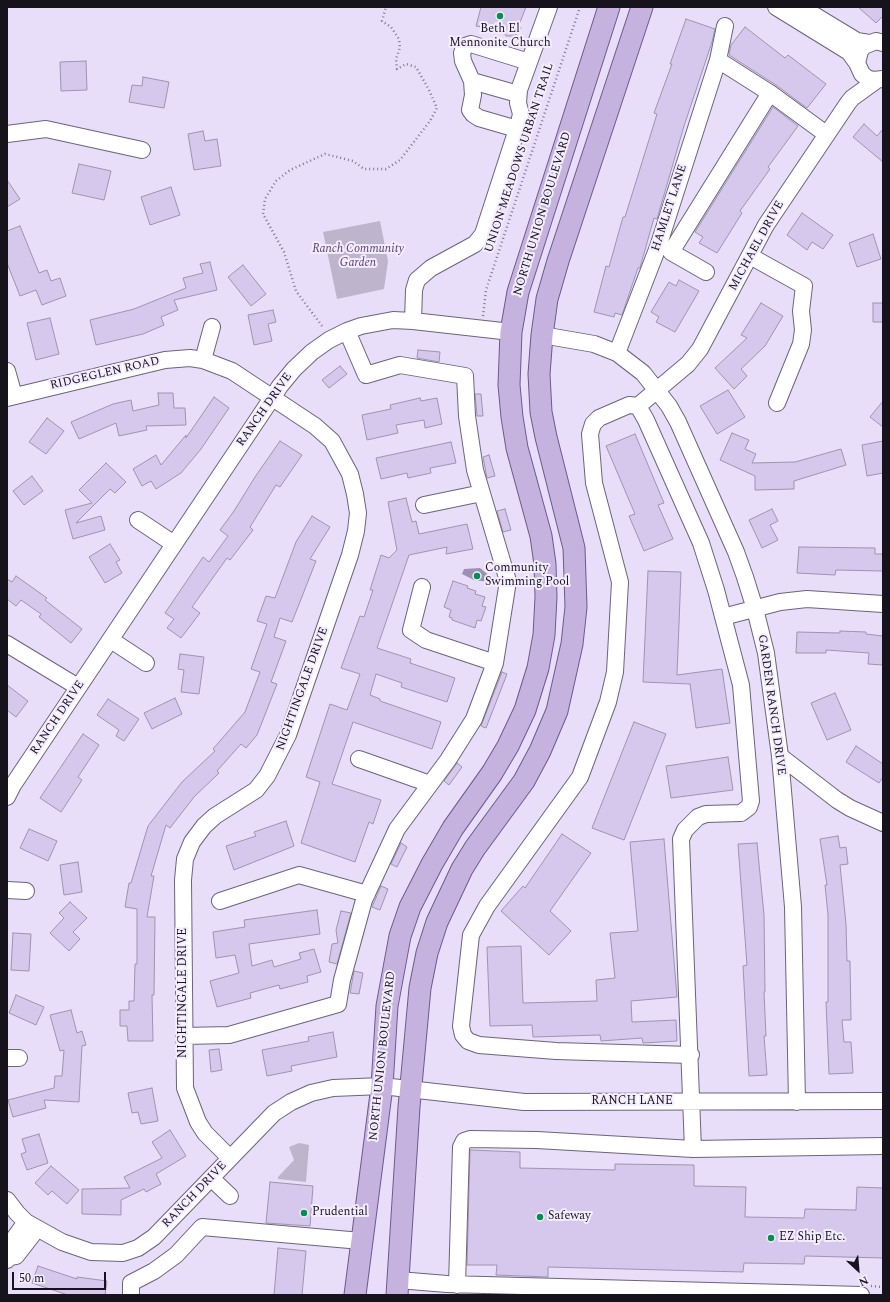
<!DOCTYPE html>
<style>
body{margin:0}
#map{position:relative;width:890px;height:1302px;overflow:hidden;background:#e9defa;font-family:Spectral,serif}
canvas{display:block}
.frame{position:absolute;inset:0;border:8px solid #17131d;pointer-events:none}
.north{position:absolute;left:838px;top:1250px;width:40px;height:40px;-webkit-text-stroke:3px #f4edff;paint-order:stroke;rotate:154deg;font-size:11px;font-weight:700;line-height:16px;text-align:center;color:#17131d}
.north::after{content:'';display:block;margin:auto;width:14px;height:18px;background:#17131d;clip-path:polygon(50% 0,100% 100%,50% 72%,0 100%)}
.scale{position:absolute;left:12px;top:1272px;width:94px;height:18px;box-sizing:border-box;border:2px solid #17131d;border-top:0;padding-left:5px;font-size:12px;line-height:14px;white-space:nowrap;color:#17131d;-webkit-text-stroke:3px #f4edff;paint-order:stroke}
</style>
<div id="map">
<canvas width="890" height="1302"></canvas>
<div class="frame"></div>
<div class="north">N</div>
<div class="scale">50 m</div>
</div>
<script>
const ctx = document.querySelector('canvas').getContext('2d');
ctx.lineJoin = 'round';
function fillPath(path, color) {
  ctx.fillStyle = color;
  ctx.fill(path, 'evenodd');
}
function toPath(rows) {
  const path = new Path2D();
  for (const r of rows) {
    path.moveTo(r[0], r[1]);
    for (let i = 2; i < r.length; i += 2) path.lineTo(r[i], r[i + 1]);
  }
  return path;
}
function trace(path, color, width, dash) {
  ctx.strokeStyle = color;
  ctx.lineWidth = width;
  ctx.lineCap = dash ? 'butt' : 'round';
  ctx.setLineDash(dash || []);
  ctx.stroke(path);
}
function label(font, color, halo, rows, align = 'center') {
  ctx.font = font + ' Spectral,serif';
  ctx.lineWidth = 4;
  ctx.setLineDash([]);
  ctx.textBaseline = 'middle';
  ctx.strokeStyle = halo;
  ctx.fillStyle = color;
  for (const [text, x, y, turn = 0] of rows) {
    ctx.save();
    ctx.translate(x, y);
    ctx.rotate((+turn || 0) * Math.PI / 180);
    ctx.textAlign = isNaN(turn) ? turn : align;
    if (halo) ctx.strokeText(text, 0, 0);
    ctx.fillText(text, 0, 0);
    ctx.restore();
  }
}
const green = toPath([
 [380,221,388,261,384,289,337,299,323,232],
 [299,1143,309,1145,306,1182,278,1179,278,1177,294,1160,289,1147]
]);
const water = toPath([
 [480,568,491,577,489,582,474,580,462,574,464,569]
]);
const building = toPath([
 [481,7,526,7,519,25,521,28,518,33,514,36,506,36,503,31,476,26,481,7],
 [858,7,883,7,883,16,876,23,858,7],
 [686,19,715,29,712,42,684,126,657,219,654,218,641,264,640,268,638,268,622,315,615,313,614,317,594,312,606,266,609,267,623,217,625,217,657,114,654,113,672,64,670,64,686,19],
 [745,27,785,58,788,55,826,84,807,108,776,85,729,55,731,45,745,27],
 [86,61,87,90,61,91,60,62,86,61],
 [143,77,169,82,164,108,129,102,132,85,142,86,143,77],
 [773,107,798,126,768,167,770,169,740,211,742,213,717,253,699,243,703,237,695,232,773,107],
 [864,124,877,136,883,129,883,162,853,137,864,124],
 [203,131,205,141,217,139,221,166,194,170,188,134,203,131],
 [79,164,111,171,104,200,72,193,79,164],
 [7,180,20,199,7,207,7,180],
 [171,187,180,215,150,225,141,197,171,187],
 [802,213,833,235,823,249,812,242,807,250,787,235,802,213],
 [20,226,39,273,47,270,51,281,60,278,66,296,42,305,36,290,20,296,7,263,7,231,20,226],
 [873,234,881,259,857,267,849,243,873,234],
 [210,262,217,290,174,300,178,310,161,317,164,325,143,334,96,345,90,320,134,309,186,288,183,278,203,273,200,264,210,262],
 [243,265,266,294,251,306,228,277,243,265],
 [679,280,699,291,675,332,656,322,659,317,651,312,669,282,676,286,679,280],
 [761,303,783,316,765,346,741,369,747,376,734,389,715,368,747,338,741,335,761,303],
 [873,303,883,303,883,322,873,322,873,303],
 [273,310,276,322,268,324,272,341,254,345,248,315,273,310],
 [50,318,59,354,36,360,27,323,50,318],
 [418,350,440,352,439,362,417,358,418,350],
 [340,366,347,374,329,388,322,380,340,366],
 [728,390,745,417,717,434,700,406,728,390],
 [158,393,173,393,174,408,185,408,186,425,146,426,147,430,119,436,116,423,79,439,71,422,113,404,131,400,133,411,159,405,158,393],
 [475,394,481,394,483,416,477,416,475,394],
 [214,397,229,408,201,449,181,473,156,489,151,481,142,486,133,469,156,455,161,465,186,435,186,438,214,397],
 [420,398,421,401,437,398,442,424,425,428,424,420,396,425,398,433,367,440,362,415,391,409,390,405,420,398],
 [883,401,883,427,870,417,883,401],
 [47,418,64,431,46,454,29,442,47,418],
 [732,433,749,440,745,449,756,454,752,463,795,462,841,449,846,465,794,481,794,489,755,490,755,476,720,460,732,433],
 [635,434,664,503,658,505,673,539,644,551,629,516,635,514,606,446,635,434],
 [280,441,302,455,280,487,276,485,250,527,253,530,230,560,227,558,192,607,200,613,181,638,167,628,174,619,165,613,203,557,209,562,228,536,220,530,234,511,255,477,280,441],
 [883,441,883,473,867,476,862,445,883,441],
 [451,442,456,463,430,468,431,473,408,478,407,473,381,479,376,458,451,442],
 [489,455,495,476,487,478,483,457,489,455],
 [106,463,126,482,115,493,110,489,76,523,101,516,105,530,73,539,65,510,92,503,79,490,106,463],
 [32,476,43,491,24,505,13,491,32,476],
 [406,498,412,522,416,521,419,534,467,524,473,549,446,554,447,547,409,555,377,648,411,659,410,663,455,678,447,702,401,687,402,683,376,674,370,695,380,699,380,701,441,722,432,749,353,722,332,784,381,800,373,824,369,822,355,862,301,843,320,782,306,777,330,704,347,710,360,674,341,668,360,616,364,617,373,590,370,590,381,555,389,558,397,550,388,502,406,498],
 [505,509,511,530,503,532,497,511,505,509],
 [772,509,778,521,770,525,778,540,762,548,749,520,772,509],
 [312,516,330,527,310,559,316,561,292,622,280,618,274,637,286,641,271,682,277,684,257,735,246,748,241,744,217,771,219,773,194,797,170,828,166,825,151,876,154,876,147,917,155,917,154,995,152,995,153,1041,128,1041,127,1026,120,1026,120,1010,129,1010,129,1001,134,1001,135,964,137,964,137,909,125,907,129,883,131,883,148,826,182,782,215,751,213,749,245,712,260,672,251,669,267,624,257,621,266,596,275,598,296,542,312,516],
 [110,544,120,560,116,562,122,573,105,583,89,557,110,544],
 [799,547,875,548,875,554,883,554,883,571,836,570,835,575,797,573,799,547],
 [648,571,681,572,677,675,722,669,730,723,696,728,690,684,643,682,648,571],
 [16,576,47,598,45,600,82,629,71,643,39,617,41,614,21,600,16,606,7,599,7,579,12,582,16,576],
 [453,581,468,586,467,588,476,591,475,594,485,597,482,606,486,607,481,621,477,620,475,628,452,620,452,618,449,617,451,610,444,607,453,581],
 [840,631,866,632,866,634,883,636,883,665,868,664,869,653,826,650,826,653,796,653,797,632,840,633,840,631],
 [180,654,204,657,199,694,181,692,184,670,178,669,180,654],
 [502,672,507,674,486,728,481,726,502,672],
 [7,685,28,701,16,717,7,710,7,685],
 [835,693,851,730,827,740,811,703,835,693],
 [175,698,182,714,152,729,144,713,175,698],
 [108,699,139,719,124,741,116,736,119,730,97,715,108,699],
 [634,722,666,734,624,840,592,828,634,722],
 [83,734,99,745,78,777,82,780,61,812,40,798,83,734],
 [856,746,883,764,883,777,879,783,846,762,856,746],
 [728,757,733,790,671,798,666,766,728,757],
 [457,763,462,767,449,785,444,781,457,763],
 [286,821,294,846,234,870,226,846,256,836,254,832,286,821],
 [29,829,57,841,48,861,20,848,29,829],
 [562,834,591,853,550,911,571,931,549,955,501,911,523,886,525,888,562,834],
 [838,836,840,848,846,847,848,864,840,865,846,924,847,961,850,961,851,1020,842,1020,844,1042,851,1042,853,1073,829,1074,826,1002,828,1002,828,915,825,885,827,885,820,839,838,836],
 [664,839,677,997,631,1001,632,1022,676,1020,677,1041,643,1043,642,1038,601,1041,600,1035,533,1037,532,1025,490,1026,487,947,521,946,523,1003,597,1001,596,980,615,978,610,933,638,931,630,842,664,839],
 [401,843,407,847,397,867,391,864,401,843],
 [757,843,764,915,765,992,764,992,766,1036,764,1036,767,1075,749,1076,743,966,747,965,738,844,757,843],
 [78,862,82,892,64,895,60,865,78,862],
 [381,886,388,889,380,910,372,907,381,886],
 [70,902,87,918,73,932,80,939,69,951,50,933,64,918,59,913,70,902],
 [317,910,320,934,249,944,252,966,272,960,274,967,301,959,299,953,314,949,321,972,307,976,308,982,280,989,279,985,250,993,251,998,217,1007,210,981,239,973,235,955,216,958,213,932,245,927,244,920,317,910],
 [341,911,351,913,337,964,329,962,332,944,338,943,336,930,341,911],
 [13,933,31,934,29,971,11,970,13,933],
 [354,971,363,973,359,994,350,993,354,971],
 [16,995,44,1007,36,1025,9,1013,16,995],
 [71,1010,77,1033,82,1031,86,1045,82,1046,79,1102,44,1100,46,1108,13,1117,8,1100,54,1088,55,1076,62,1076,64,1050,60,1051,50,1015,71,1010],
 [333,1032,337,1057,291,1066,292,1071,267,1076,262,1050,309,1041,308,1037,333,1032],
 [219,1049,222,1070,211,1072,209,1050,219,1049],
 [152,1088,158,1121,141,1124,138,1112,132,1113,128,1093,152,1088],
 [170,1130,186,1156,156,1174,161,1184,146,1192,144,1189,121,1200,121,1215,82,1214,82,1189,130,1188,124,1177,162,1158,152,1142,170,1130],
 [39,1134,48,1163,27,1170,21,1154,26,1152,22,1139,39,1134],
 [470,1150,520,1152,520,1168,615,1170,615,1164,694,1165,694,1186,746,1187,745,1217,804,1218,805,1209,856,1210,857,1187,883,1188,883,1258,805,1256,804,1264,744,1263,743,1272,548,1267,548,1277,496,1275,497,1265,467,1265,470,1150],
 [51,1166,79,1190,67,1204,52,1191,48,1195,35,1183,51,1166],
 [270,1182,313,1186,310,1226,266,1223,270,1182],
 [278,1248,306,1251,302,1295,274,1295,278,1248],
 [38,1266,77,1279,77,1277,107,1281,105,1295,68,1295,32,1283,38,1266]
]);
const path = toPath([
 [483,316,486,290,580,7],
 [322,326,296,291,284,252,263,214,265,199,276,181,290,170,325,154,353,161,364,169,386,169,400,160,430,121,437,108,429,90,416,67,406,64,397,69,396,59,400,48,399,39,391,27,382,21,386,7],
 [871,1286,883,1287]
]);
const minor = toPath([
 [776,7,849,52,857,63],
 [801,7,857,41,869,43],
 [883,43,876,41,864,46,860,51,857,63,862,74,867,78,873,80,883,79],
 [718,60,770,93,826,134],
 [472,81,518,94],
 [517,129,479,118,473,114,470,110,473,95,472,81,463,61,462,53,465,46,471,44,529,62],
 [7,134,46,129,142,150],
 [750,256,804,286,801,311,803,330,801,344,777,403],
 [706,272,671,252,770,93],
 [413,321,414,290,417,280,431,268,475,244,483,234,519,123,521,114,518,103,519,90,549,7],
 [542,335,594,344,617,353,643,373,669,406,678,422,736,552,745,577,755,609,766,653,780,756,793,907,797,1102],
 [617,353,658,247,718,60,725,26],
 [203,360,212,327],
 [7,371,14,396],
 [7,398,165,360,190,358,203,360,232,371,315,426,332,441,350,474,355,494,358,513,356,531,350,555,288,735,267,776,256,790,215,816,204,826,192,842,185,859,183,880,185,1088,198,1122,205,1133,230,1158],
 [638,406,646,420,701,543,716,590,741,685,751,801,749,807,741,813,706,814,698,817,685,830,681,839,693,1149],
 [424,505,482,493],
 [138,520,174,544],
 [422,587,411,630,426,640,495,663],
 [723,617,780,602,807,599,883,604],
 [111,640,146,663],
 [7,644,78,687],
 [780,756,837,800,850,808,883,823],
 [359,759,430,784],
 [7,797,13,785,280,386,294,369,312,352,329,340,347,331,361,326,393,320,413,321,511,332],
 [7,890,26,891],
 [220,901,299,875,367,894],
 [184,1036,229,1035,338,1004,342,980,364,900,397,829,448,760,474,719,495,663,508,581,475,470,467,416,465,376,400,365,366,375,347,331],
 [691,1055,556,1051,479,1045,468,1041,463,1035,461,1026,471,935,487,906,580,777,608,702,615,672,620,582,594,483,590,434,593,424,599,418,629,405,638,406,688,364,700,349,766,225,848,103,852,98,877,80],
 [7,1058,19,1058],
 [211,1178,230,1196],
 [7,1200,17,1213,26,1222,62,1242,91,1252,123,1253,138,1248,154,1237,274,1113,291,1102,311,1093,333,1088,382,1086,524,1102,883,1101],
 [7,1248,26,1222],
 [7,1260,9,1257,16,1256,37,1229],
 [398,1280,447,1284,861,1295],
 [457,1285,461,1147,464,1141,470,1139,537,1140,693,1149,883,1146],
 [131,1295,131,1283,154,1271,176,1255,202,1227,361,1241]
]);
const major = toPath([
 [355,1295,382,1086,387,1006,400,936,410,907,432,864,453,828,492,773,508,746,525,710,538,668,544,635,546,597,545,564,541,536,517,448,512,417,509,385,511,332,518,292,609,7],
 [397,1295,409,1107,420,988,427,953,437,922,462,869,475,848,524,781,540,751,557,711,572,644,576,607,574,548,546,437,541,412,539,374,542,335,547,299,558,261,642,7]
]);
const markers = [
 [500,16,4,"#068e4c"],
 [477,576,4,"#068e4c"],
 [304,1213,4,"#068e4c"],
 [540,1217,4,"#068e4c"],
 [771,1238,4,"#068e4c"]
];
const poiNames = [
 ["Beth El",500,30,"center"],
 ["Mennonite Church",500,44,"center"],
 ["Community",485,569],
 ["Swimming Pool",485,583],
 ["Prudential",312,1213],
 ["Safeway",548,1217],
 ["EZ Ship Etc.",779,1238]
];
const streetNames = [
 ["UNION MEADOWS URBAN TRAIL",520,158,-72],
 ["HAMLET LANE",670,208,-72],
 ["NORTH UNION BOULEVARD",543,214,-73],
 ["MICHAEL DRIVE",757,246,-61],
 ["RIDGEGLEN ROAD",105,374,-13],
 ["RANCH DRIVE",265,410,-55],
 ["NIGHTINGALE DRIVE",303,689,-70],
 ["GARDEN RANCH DRIVE",771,705,82],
 ["RANCH DRIVE",58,718,-56],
 ["NIGHTINGALE DRIVE",184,993,-90],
 ["NORTH UNION BOULEVARD",383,1056,-84],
 ["RANCH LANE",632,1102],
 ["RANCH DRIVE",195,1195,-46]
];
const parkNames = [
 ["Ranch Community",358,250],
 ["Garden",358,264]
];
fillPath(green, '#beb4cc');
fillPath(water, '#9e90b3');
fillPath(building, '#d6c7ec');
trace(building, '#9e94ae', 1);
trace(minor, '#6d637b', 18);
trace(major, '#6f598d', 23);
trace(path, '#817a8d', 2.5, [1, 3]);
trace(minor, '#fff', 16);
trace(major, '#c5b2df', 21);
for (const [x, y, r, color] of markers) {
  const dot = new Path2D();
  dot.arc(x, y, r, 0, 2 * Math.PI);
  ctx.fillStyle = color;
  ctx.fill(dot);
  trace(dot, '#f4edff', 1.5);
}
label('12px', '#17131d', '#f4edff', poiNames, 'left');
label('12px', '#17131d', '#f4edff', streetNames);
label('italic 12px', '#564071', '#f4edff', parkNames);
</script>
